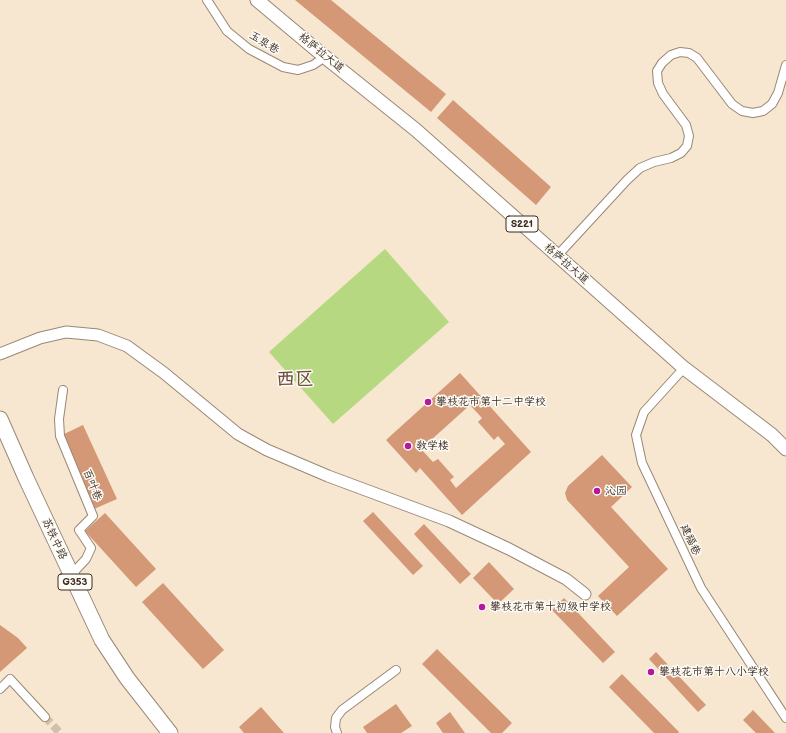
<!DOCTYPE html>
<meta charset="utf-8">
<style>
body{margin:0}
canvas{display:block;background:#f7e6d0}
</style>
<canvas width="786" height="733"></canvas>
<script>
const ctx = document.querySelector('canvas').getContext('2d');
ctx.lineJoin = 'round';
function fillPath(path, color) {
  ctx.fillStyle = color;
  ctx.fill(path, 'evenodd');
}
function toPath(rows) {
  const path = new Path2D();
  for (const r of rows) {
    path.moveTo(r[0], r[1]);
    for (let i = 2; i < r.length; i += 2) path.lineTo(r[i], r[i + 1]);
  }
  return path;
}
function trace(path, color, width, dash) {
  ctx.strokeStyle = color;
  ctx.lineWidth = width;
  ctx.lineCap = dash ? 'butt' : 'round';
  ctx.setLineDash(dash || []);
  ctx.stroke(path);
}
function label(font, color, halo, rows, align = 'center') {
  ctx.font = font + ' "Balsamiq Sans","LXGW WenKai TC",sans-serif';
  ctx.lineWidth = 3;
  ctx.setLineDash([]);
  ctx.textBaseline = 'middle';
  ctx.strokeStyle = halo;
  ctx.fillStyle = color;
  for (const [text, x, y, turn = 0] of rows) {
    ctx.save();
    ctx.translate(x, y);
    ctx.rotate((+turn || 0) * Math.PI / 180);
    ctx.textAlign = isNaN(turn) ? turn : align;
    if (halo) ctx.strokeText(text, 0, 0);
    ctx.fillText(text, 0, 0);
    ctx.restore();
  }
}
const green = toPath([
 [385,249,449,322,333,424,269,352]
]);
const building = toPath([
 [295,0,331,0,446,94,431,112],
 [453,100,551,187,536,205,437,118],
 [460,373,531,452,462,515,420,468,416,473,386,440],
 [470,405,482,418,478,422,494,440,498,436,505,444,456,488,450,480,454,477,438,459,433,462,421,449],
 [83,425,117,499,94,509,60,436],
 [602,455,632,487,611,507,668,569,617,616,598,596,629,567,567,500,565,493,568,486],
 [373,512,423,566,413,575,363,521],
 [105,513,156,569,136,587,85,531],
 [424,524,471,574,460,584,414,534],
 [489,562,514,589,498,604,473,578],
 [163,583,224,650,203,669,142,602],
 [564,598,615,652,603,663,552,610],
 [0,625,18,638,27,648,0,672],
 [437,649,512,723,502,733,491,733,422,664],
 [656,652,706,705,698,712,649,659],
 [622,674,679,732,678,733,654,733,609,687],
 [396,704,412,726,401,733,367,733,363,727],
 [261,707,284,733,244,733,239,727],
 [753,710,775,733,756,733,743,720],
 [450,712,465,733,443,733,436,723]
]);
const streetTunnel = toPath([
 [45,717,60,733]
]);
const street = toPath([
 [207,0,227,31,249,49,283,67,298,70,313,65,325,57],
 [557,256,627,180,640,168,654,162,671,158,681,153,687,146,689,136,686,125,663,94,658,83,657,71,662,63,671,55,680,52,689,53,697,58,732,104,742,111,753,113,763,111,772,104,778,93,786,65],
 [684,368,644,412,636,435,642,463,701,588,786,718],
 [63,390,59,419,60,436,93,516,79,530,91,548,86,559,71,575],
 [0,689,10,679,45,717],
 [337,733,335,727,336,718,342,710,396,670]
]);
const secondary = toPath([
 [0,354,40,338,66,332,98,335,127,346,164,373,238,434,267,450,328,476,449,521,509,549,566,579,585,594]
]);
const primary = toPath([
 [257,0,325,57,416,130,684,368,772,435,786,449]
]);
const highway = toPath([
 [0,419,26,478,102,640,127,678,170,733]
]);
const markers = [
 [428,402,4,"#b5179e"],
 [408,446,4,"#b5179e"],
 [597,491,4,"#b5179e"],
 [482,607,4,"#b5179e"],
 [651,672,4,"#b5179e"]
];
const shields = [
 [522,224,32],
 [75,582,34]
];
const shieldNames = [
 ["S221",522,224],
 ["G353",75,582]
];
const streetNames = [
 ["玉泉巷",264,43,31],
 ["格萨拉大道",321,53,39],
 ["格萨拉大道",566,264,41],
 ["百叶巷",92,485,68],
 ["苏铁中路",54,539,65],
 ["建福巷",690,540,65]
];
const poiNames = [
 ["攀枝花市第十二中学校",436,402],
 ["教学楼",416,446],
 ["沁园",605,491],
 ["攀枝花市第十初级中学校",490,607],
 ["攀枝花市第十八小学校",659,672]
];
const townNames = [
 ["西区",295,380]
];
fillPath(green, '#b6d880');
fillPath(building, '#d49876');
trace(streetTunnel, '#d1c0ac', 8, [8, 4]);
trace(street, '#987', 10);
trace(secondary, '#987', 13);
trace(primary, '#987', 15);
trace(highway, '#987', 17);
trace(street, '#fff', 8);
trace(secondary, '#fff', 11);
trace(primary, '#fff', 13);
trace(highway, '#fff', 15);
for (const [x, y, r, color] of markers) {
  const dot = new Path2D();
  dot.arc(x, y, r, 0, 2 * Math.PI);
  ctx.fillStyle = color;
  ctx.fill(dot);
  trace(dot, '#fdfcf7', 1.5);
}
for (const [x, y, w] of shields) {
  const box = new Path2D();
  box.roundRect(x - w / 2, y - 8, w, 16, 3);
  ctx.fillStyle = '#fdfcf7';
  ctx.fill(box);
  trace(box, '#3b2a1e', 1);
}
label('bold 10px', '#3b2a1e', null, shieldNames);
label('11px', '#3b2a1e', '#fdfcf7', streetNames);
label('11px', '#3b2a1e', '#fdfcf7', poiNames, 'left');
label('bold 19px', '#71503d', '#fdfcf7', townNames);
</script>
